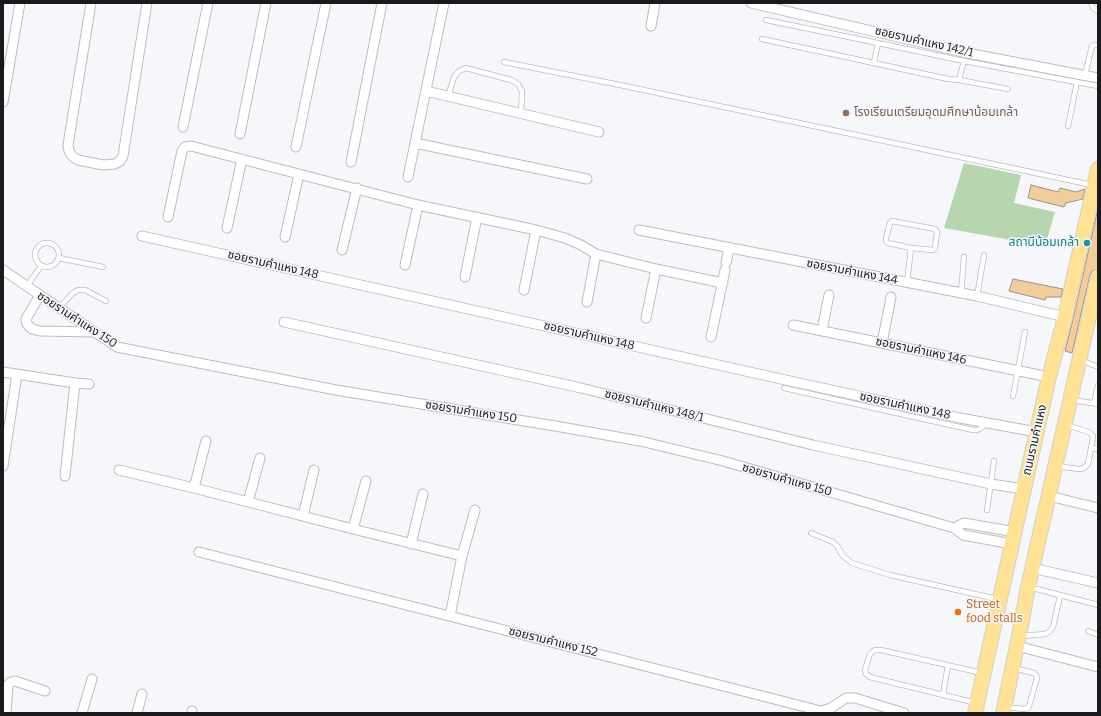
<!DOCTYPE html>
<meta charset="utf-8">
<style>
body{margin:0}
#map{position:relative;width:1101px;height:716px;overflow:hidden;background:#f5f7fa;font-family:Bitter,serif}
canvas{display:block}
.frame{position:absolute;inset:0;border:4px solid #191a1b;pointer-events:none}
</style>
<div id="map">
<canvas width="1101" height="716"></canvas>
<div class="frame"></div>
</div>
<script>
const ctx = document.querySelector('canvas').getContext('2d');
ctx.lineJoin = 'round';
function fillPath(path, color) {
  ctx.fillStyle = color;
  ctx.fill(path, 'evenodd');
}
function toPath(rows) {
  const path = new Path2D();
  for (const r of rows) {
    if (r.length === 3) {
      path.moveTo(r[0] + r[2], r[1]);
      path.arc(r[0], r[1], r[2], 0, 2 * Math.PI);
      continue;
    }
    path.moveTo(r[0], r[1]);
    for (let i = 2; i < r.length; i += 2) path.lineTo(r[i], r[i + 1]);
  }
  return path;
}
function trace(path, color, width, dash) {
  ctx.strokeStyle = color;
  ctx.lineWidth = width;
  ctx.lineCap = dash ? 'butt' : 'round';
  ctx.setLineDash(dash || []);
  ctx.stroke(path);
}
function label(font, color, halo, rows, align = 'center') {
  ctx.font = font + ' Bitter,"Noto Sans Thai",serif';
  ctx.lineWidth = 3;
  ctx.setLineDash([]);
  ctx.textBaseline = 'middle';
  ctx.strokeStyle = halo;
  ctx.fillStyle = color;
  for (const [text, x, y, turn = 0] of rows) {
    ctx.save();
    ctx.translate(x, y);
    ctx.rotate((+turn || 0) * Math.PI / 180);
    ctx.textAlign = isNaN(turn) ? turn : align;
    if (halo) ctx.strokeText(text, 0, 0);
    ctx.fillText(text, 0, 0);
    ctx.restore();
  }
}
const green = toPath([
 [964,163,1021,175,1014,203,1055,212,1045,246,944,228]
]);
const building = toPath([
 [1031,185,1058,192,1060,188,1076,192,1085,189,1083,199,1066,203,1064,207,1028,198,1031,185],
 [1098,208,1098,269,1092,271,1090,275,1072,353,1065,351,1073,319,1098,208],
 [1013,279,1063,289,1061,297,1046,297,1045,300,1009,291,1013,279]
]);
const service = toPath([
 [1091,3,1093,8,1098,11],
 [766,20,878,43],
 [762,39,948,79,959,80,964,61],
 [504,62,620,85,1092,185],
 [874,63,878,43,964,61,1098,86],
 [1085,75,1092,46,1095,45,1098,45],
 [959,80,1008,89],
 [448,96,454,77,459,71,466,68,511,80,518,84,522,91,521,114],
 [1068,126,1077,82],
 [892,221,935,229,937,232,935,248,933,250,911,248,888,243,886,241,886,238,890,223,892,221],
 [47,255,12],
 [59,258,103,267],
 [907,283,911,248],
 [27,286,41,266],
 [961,293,964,257],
 [977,296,984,255],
 [59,308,72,294,78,290,85,290,106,301],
 [1081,360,1098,367],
 [784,388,973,430,977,430,981,428,987,423],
 [1013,396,1025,332],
 [1072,400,1098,404],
 [1094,403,1098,386],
 [1091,448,1098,449],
 [1056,466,1079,469,1084,468,1088,464,1092,443,1093,436,1089,432,1067,425],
 [987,510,994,461],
 [811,533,833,542,837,546,843,556,852,563,890,575,997,599],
 [1029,587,1098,605],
 [1088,631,1098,635],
 [1021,636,1045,634,1050,631,1053,627,1060,596],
 [943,695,948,665],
 [976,703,870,677,866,674,865,670,870,654,875,650,881,650,982,673],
 [1005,707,1025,709,1028,708,1029,706,1037,678,1036,675,1034,673,1014,668]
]);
const minor = toPath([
 [91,3,68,145,69,151,72,156,78,160,103,165,115,164,120,161,123,156,147,3],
 [751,3,967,53,1098,78],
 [651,26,655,3],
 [426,91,599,132],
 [3,102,20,3],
 [183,127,208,3],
 [240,134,266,3],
 [415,143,587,179],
 [296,147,326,3],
 [351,162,382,3],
 [408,177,444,3],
 [168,217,182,151,185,147,191,146,418,205,536,230,565,238,581,245,596,254,656,269,723,283],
 [227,228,242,159],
 [639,230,977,296,1065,317],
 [142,236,781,379,960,418,1037,432],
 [285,237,299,174],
 [342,250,357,188],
 [726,263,729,248],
 [405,265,418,205],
 [3,270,117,347,336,390,567,428,640,441,723,461,954,528],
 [465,277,477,217],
 [524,290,536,230],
 [40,295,26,319,27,324,32,329,40,331,94,332],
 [587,302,596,254],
 [646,318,656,269],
 [284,322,581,388,813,445,991,484,1024,489],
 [793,325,1049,377],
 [822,330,829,295],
 [711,337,725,270],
 [882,343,891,297],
 [3,372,75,383,89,384],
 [3,466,17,374],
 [119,470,194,488,353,529,462,556],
 [65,476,75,383],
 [194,488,206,441],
 [1049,496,1098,508],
 [248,502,260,458],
 [303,516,314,470],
 [353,529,366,481],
 [411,544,423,494],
 [1012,544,963,535,954,528,964,523,1015,532],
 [199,552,821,711,831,708,846,698,855,698,904,713],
 [1032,568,1098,583],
 [450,616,462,556,475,510],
 [1017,646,1098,667],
 [6,713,8,685,11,682,15,681,45,691],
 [82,713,92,679],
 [137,713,142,694],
 [192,713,192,711]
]);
const primary = toPath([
 [975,713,1024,489,1049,377,1065,317,1098,169],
 [1003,713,1019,636,1028,587,1098,277]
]);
const markers = [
 [846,113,4,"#8d6e63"],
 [1087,243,4,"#0f9aa8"],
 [958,612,4,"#e8710a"]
];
const streetNames = [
 ["ซอยรามคำแหง 142/1",924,42,13],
 ["ซอยรามคำแหง 148",273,265,13],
 ["ซอยรามคำแหง 144",852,272,11],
 ["ซอยรามคำแหง 150",77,320,33],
 ["ซอยรามคำแหง 148",589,336,13],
 ["ซอยรามคำแหง 146",921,351,12],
 ["ซอยรามคำแหง 148/1",654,406,14],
 ["ซอยรามคำแหง 148",905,406,12],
 ["ซอยรามคำแหง 150",471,412,9],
 ["ถนนรามคำแหง",1035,440,-77],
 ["ซอยรามคำแหง 150",787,480,16],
 ["ซอยรามคำแหง 152",553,642,14]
];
const educationNames = [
 ["โรงเรียนเตรียมอุดมศึกษาน้อมเกล้า",854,113]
];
const cultureNames = [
 ["สถานีน้อมเกล้า",1079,243]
];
const foodNames = [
 ["Street",966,605],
 ["food stalls",966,619]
];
fillPath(green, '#b7d5ae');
fillPath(building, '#f2cc99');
trace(building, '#959391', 1);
trace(service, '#bcbdc0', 6);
trace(minor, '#bcbdc0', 11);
trace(primary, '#d1d1d1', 16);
trace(service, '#fff', 4.5);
trace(minor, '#fff', 9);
trace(primary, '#ffe293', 14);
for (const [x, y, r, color] of markers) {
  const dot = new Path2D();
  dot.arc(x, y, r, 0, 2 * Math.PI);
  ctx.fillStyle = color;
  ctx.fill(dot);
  trace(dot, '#f5f7fa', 1.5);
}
label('12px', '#191a1b', '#f5f7fa', streetNames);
label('12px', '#785e54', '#f5f7fa', educationNames, 'left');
label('12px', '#0d838f', '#f5f7fa', cultureNames, 'right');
label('12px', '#c56008', '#f5f7fa', foodNames, 'left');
</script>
